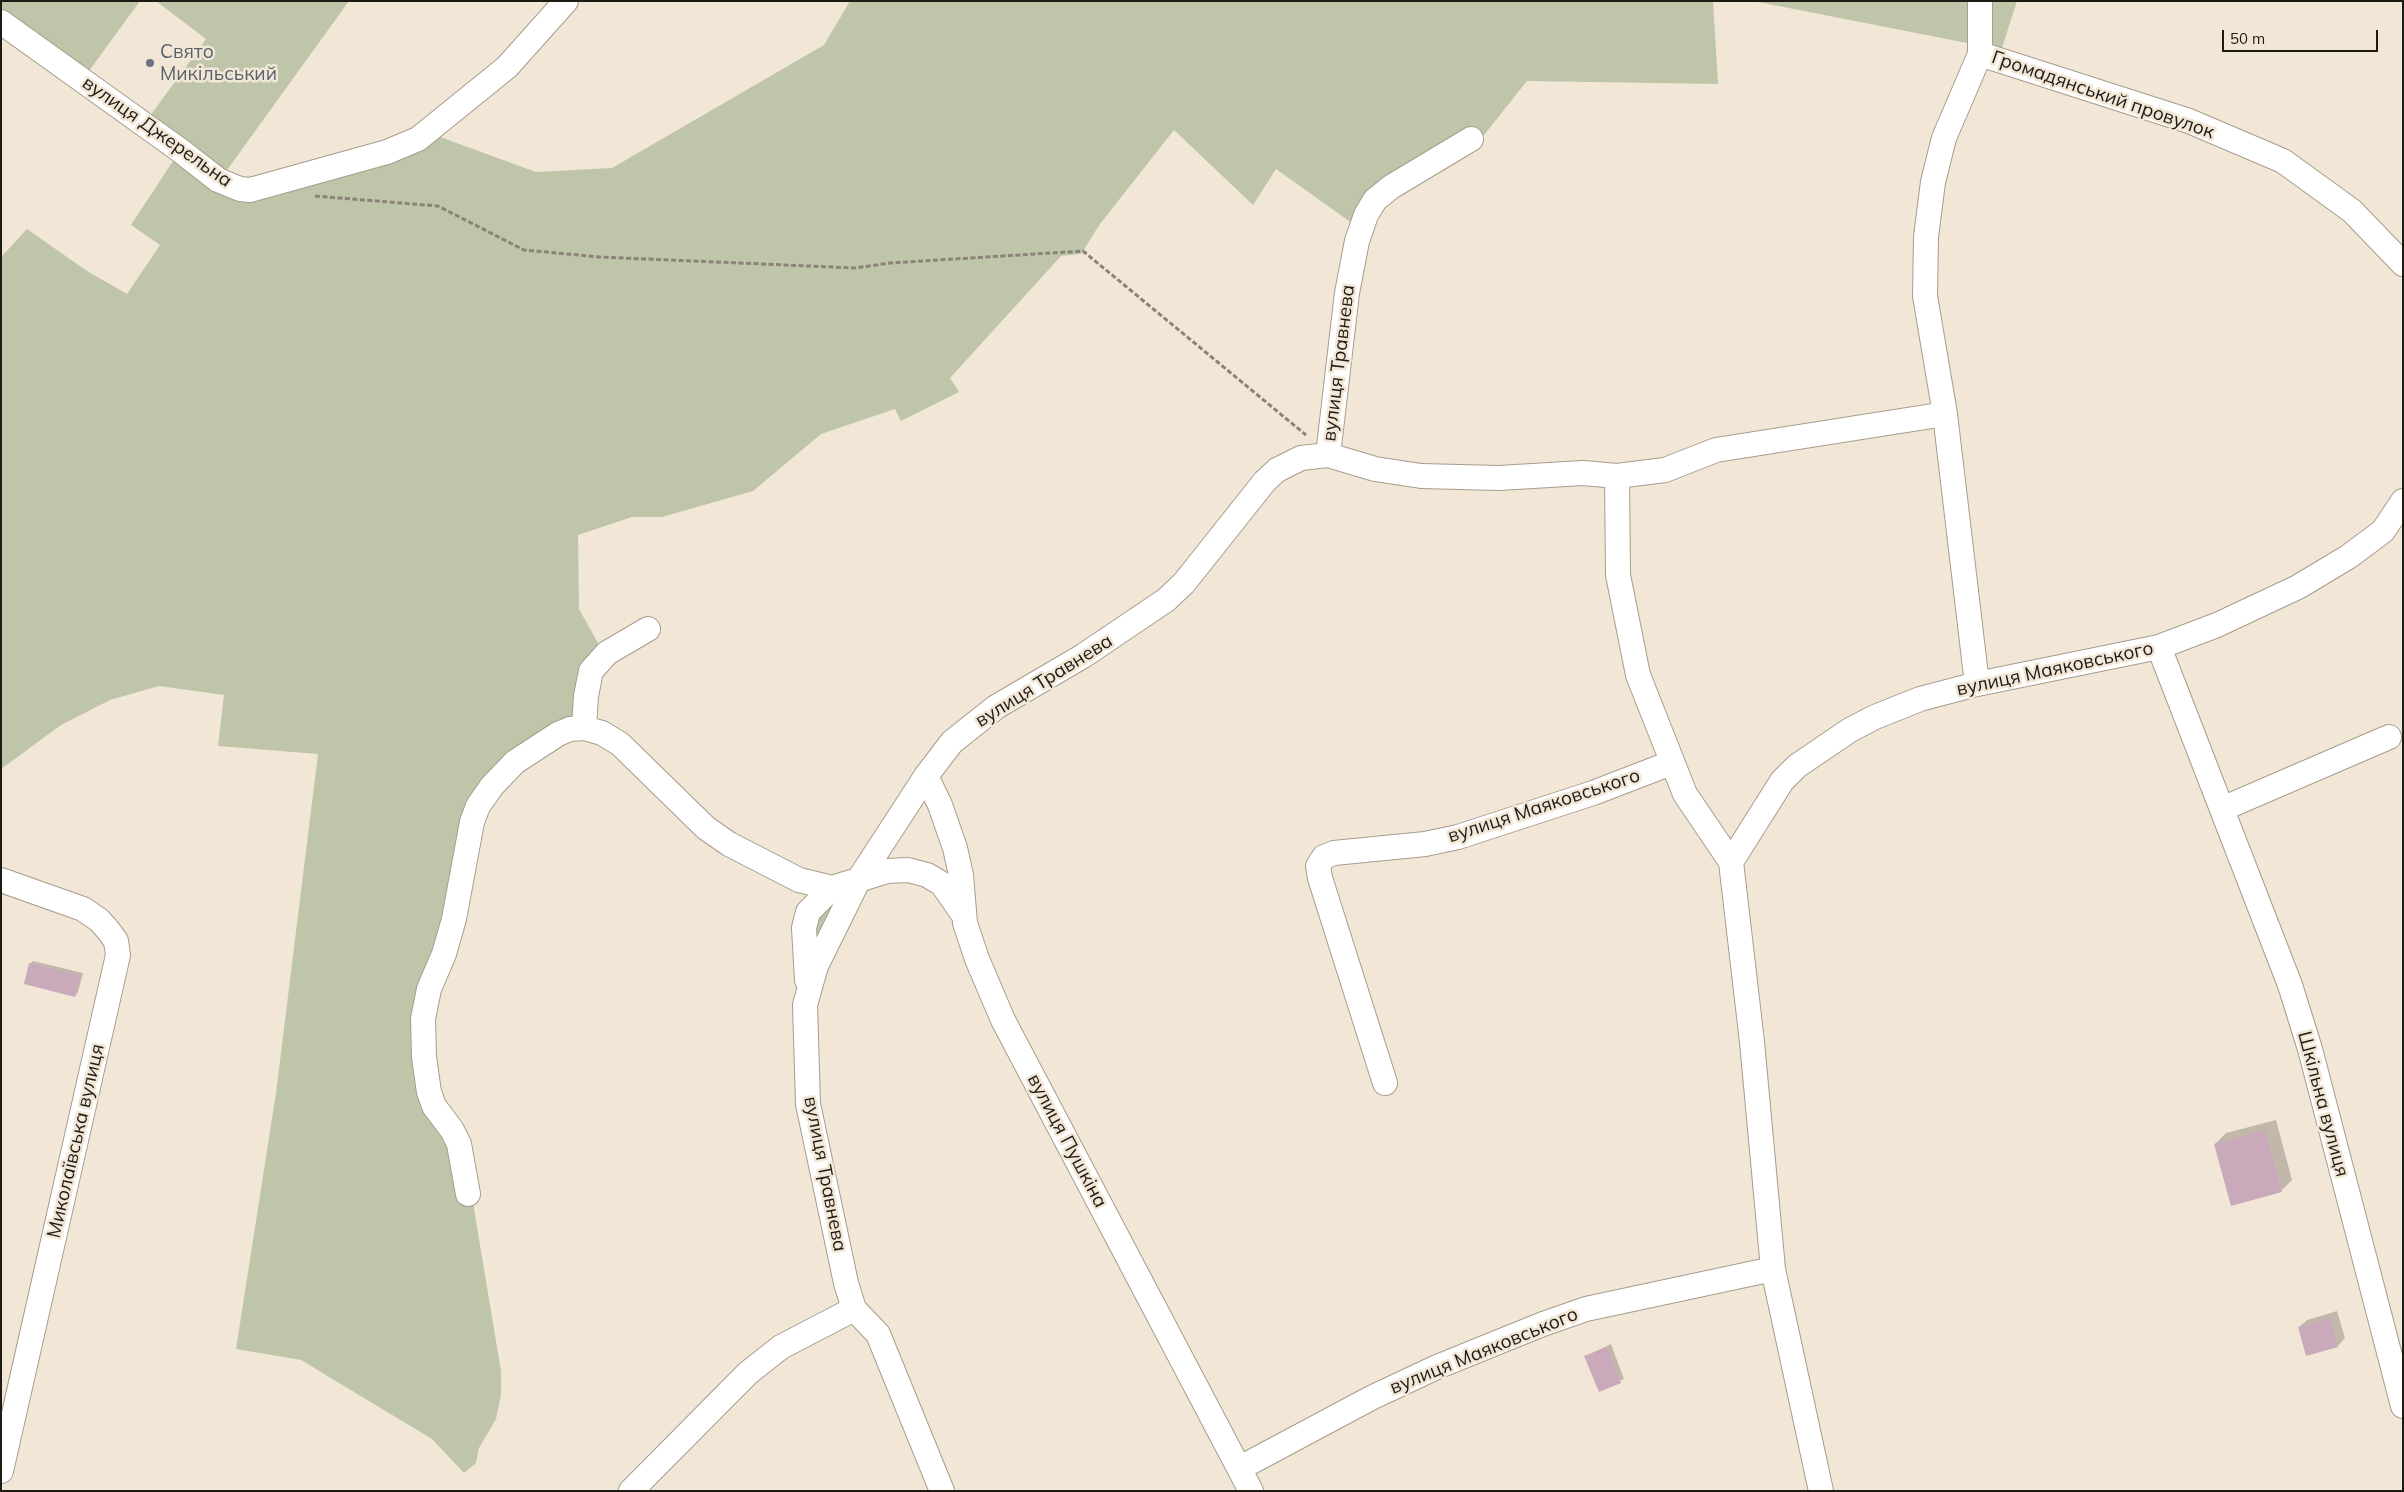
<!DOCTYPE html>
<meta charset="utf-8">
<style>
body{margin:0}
#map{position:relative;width:2404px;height:1492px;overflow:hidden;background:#f2e7d6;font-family:Mulish,sans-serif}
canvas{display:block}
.frame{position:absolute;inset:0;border:2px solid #1e1a14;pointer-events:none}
.scale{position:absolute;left:2222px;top:30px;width:156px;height:22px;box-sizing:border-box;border:2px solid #1e1a14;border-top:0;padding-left:6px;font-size:15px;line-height:18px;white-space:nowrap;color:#1e1a14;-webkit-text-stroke:4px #f2e7d6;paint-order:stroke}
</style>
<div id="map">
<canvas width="2404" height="1492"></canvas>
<div class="frame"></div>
<div class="scale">50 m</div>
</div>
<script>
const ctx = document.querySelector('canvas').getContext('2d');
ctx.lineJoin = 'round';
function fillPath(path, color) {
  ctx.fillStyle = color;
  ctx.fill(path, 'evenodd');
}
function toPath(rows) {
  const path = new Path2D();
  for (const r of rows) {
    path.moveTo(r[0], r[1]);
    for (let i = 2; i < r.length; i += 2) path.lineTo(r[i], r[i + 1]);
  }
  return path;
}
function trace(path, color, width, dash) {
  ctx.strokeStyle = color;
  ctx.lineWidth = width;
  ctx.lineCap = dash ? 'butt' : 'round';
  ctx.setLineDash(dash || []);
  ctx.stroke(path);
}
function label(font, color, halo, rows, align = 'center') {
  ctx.font = font + ' Mulish,sans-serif';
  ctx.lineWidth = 5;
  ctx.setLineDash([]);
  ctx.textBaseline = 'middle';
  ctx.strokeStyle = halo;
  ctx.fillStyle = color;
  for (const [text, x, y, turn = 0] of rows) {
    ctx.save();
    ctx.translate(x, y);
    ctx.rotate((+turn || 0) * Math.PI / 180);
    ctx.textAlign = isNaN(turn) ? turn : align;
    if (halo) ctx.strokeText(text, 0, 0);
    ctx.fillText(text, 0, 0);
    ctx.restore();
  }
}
const green = toPath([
 [1,1,140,1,86,75,1,16],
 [156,1,349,1,222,177,147,120,206,39],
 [850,1,1713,1,1718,84,1527,81,1480,140,1356,226,1276,169,1253,205,1174,130,1100,224,1081,254,1061,256,950,378,959,392,901,421,895,409,821,434,753,491,662,517,632,517,578,535,579,609,603,652,569,734,494,789,432,990,433,1089,463,1143,501,1371,501,1395,496,1419,479,1448,476,1463,464,1473,432,1439,301,1360,236,1349,276,1093,318,754,218,746,224,695,159,686,110,700,61,725,1,769,1,257,27,229,87,271,127,294,160,245,131,225,177,155,239,194,432,134,536,172,612,168,824,45],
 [1753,1,1972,1,1972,6,1967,43],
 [1988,1,2017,1,2000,54,1990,51],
 [833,902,836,907,815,959,811,917]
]);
const shadow = toPath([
 [33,961,83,973,78,992,75,996,30,964],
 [2276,1120,2292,1180,2281,1191,2215,1144,2226,1133],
 [2337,1311,2345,1338,2338,1346,2299,1327,2307,1320],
 [1611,1344,1624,1379,1599,1390,1586,1356]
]);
const building = toPath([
 [29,963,81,976,75,997,24,984],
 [2265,1130,2282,1192,2231,1206,2214,1144],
 [2330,1318,2338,1347,2306,1356,2298,1327],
 [1607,1347,1621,1383,1599,1392,1584,1356]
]);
const path = toPath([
 [315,196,438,206,524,250,600,257,855,268,890,263,1083,251,1306,435]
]);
const minor = toPath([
 [1,22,181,151,218,180,240,189,250,190,387,152,418,139,507,67,566,1],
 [1980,54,2189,121,2283,161,2352,211,2403,264],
 [1328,455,1375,469,1421,476,1499,478,1583,473,1617,476,1665,470,1716,450,1945,414],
 [1617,476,1618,575,1638,675,1685,794,1731,862,1752,1042,1773,1269,1821,1491],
 [2159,647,2290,985,2310,1049,2403,1406],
 [1977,684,1945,414,1925,296,1926,237,1933,182,1944,138,1980,54,1980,1],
 [584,728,602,733,620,744,706,828,729,844,799,880,832,888],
 [926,776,940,805,955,848,961,875,965,923,977,959,1003,1020,1251,1491],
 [2222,809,2389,737],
 [1731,862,1782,781,1797,766,1850,730,1875,717,1920,699,1977,684,2159,647,2217,625,2298,587,2348,557,2383,531,2403,501],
 [1,880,83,909,99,920,108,930,116,941,118,955,1,1471],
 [807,980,804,928,808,912,832,888,887,871,908,870,927,875,942,884,963,914],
 [1385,1083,1320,878,1318,866,1324,857,1334,853,1425,844,1458,837,1593,793,1671,763],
 [468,1194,459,1144,452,1130,434,1106,429,1092,424,1057,423,1019,429,989,444,954,454,919,472,822,478,806,492,786,515,762,558,734,570,729,584,728,586,696,591,671,607,653,648,629],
 [1240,1468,1373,1397,1437,1367,1543,1324,1586,1309,1773,1269],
 [631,1491,748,1373,781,1347,854,1309],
 [942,1491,878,1334,854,1309,846,1283,808,1104,805,1005,816,966,859,879,926,776,952,742,996,707,1083,656,1166,600,1184,583,1265,481,1277,470,1301,458,1328,455,1347,293,1357,241,1366,215,1375,200,1391,187,1471,139]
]);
const markers = [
 [150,63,5,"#6b7280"]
];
const worshipNames = [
 ["Свято",160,52],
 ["Микільський",160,74]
];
const streetNames = [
 ["Громадянський провулок",2103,95,19],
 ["вулиця Джерельна",157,132,35],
 ["вулиця Травнева",1339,363,-83],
 ["вулиця Маяковського",2055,669,-12],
 ["вулиця Травнева",1044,681,-32],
 ["вулиця Маяковського",1544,806,-18],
 ["Шкільна вулиця",2323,1104,75],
 ["Миколаївська вулиця",76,1141,-77],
 ["вулиця Пушкіна",1067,1141,62],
 ["вулиця Травнева",825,1174,79],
 ["вулиця Маяковського",1484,1351,-22]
];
fillPath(green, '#bfc5a8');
fillPath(shadow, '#0003');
fillPath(building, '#caa9ba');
trace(minor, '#a79c8d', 26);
trace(path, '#8b8377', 3, [5, 2.5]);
trace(minor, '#fff', 24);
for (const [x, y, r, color] of markers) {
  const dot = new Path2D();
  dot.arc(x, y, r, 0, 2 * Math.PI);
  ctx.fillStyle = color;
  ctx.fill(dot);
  trace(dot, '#f2e7d6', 2);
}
label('19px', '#5b616d', '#f2e7d6', worshipNames, 'left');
label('19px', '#1e1a14', '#f2e7d6', streetNames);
</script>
